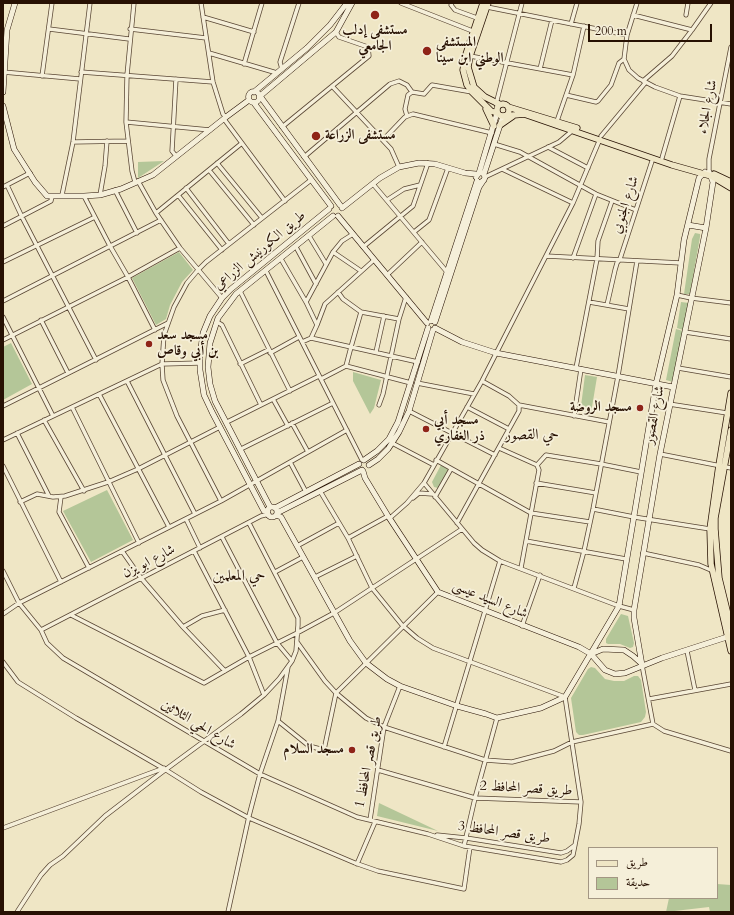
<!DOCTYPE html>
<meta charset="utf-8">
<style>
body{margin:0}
#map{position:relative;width:734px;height:915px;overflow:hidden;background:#efe6c5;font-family:Cardo,Amiri,serif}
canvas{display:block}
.frame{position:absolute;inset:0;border:4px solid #271103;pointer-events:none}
.legend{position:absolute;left:588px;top:847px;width:130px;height:52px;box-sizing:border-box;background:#f5efd9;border:1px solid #a39683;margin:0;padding:5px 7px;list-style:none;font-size:12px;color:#271103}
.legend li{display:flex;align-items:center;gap:8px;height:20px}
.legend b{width:20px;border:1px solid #a39683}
.scale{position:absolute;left:588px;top:24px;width:124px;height:18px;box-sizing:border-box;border:2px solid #271103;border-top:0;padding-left:5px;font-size:12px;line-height:14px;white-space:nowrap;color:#271103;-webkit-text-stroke:3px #f5efd9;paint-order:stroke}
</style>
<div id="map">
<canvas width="734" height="915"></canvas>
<div class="frame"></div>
<ul class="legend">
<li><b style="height:5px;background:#efe6c5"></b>طريق</li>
<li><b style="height:11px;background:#b4c698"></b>حديقة</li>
</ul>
<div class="scale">200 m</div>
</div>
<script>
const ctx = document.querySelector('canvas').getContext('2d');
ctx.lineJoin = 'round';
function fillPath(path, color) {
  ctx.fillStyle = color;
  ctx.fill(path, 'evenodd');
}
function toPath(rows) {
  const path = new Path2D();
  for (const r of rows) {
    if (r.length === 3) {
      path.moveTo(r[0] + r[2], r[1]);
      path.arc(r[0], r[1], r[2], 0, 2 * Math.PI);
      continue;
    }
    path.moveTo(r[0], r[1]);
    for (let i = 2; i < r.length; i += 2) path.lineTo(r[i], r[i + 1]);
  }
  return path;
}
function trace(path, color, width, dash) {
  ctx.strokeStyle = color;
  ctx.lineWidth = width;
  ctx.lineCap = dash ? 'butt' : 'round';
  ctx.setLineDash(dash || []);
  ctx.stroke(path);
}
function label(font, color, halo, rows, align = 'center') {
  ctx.font = font + ' Cardo,Amiri,serif';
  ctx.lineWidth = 3.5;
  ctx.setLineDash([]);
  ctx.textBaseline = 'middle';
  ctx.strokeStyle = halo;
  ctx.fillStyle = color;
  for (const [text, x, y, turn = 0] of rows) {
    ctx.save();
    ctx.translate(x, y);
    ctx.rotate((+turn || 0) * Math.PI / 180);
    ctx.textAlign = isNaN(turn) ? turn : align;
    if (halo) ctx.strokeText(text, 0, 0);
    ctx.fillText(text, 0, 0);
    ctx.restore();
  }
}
const green = toPath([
 [164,161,138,178,138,162],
 [695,233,700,234,700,237,690,294,684,294,692,239],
 [179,252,193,270,182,282,170,305,166,319,156,325,132,278],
 [681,302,689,303,683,330,677,328],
 [676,329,683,331,673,382,666,380],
 [11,343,32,384,3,400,3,347],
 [353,372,381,380,374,408,370,414,353,381],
 [585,375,597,377,591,413,585,412,587,407,581,406],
 [441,465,450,470,438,488,434,487,432,482],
 [107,490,133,540,91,562,63,511],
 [621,614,628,616,634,643,633,647,630,648,620,644,608,644,606,643,606,639],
 [591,667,595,668,605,679,614,681,624,681,634,676,638,676,641,680,646,712,645,717,641,722,583,735,579,735,576,732,571,698,588,669],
 [379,803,438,831,377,816],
 [717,884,731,885,731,912,710,912,709,907,666,912,669,898,717,898]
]);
const street = toPath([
 [134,3,127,75,126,122,132,171,135,182],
 [201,3,213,82,223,114,226,117],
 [401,3,475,32],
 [452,3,451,5,455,10,477,18],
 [637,3,627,35,624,59,629,70,638,78,655,87,680,96,731,104],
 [487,7,627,35],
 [633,15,692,30],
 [686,15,688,3],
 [203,17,254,32],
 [571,24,577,3],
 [49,29,129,39],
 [130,29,206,38],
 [209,53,277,73],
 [470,56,573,75],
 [244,64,262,3],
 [282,69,280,62,299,3],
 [540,69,552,20],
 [3,72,80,79],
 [81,72,213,82],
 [42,76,52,3],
 [176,79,172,151,176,156],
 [643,81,672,56,692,30,711,3],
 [332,86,391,149,399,167],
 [566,95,596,102,598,101,611,85,619,63,624,59],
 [496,104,522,3],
 [407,116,405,109,408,95,412,92,424,94,432,85,472,92],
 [224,119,285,201],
 [557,121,573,75,584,26],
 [126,122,210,130],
 [282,127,369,56,368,47,339,37,336,32],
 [601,136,646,82],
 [383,140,405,117,413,114,492,133],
 [73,142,128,141],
 [494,144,520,152,596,194,636,210],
 [548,147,588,168],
 [304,157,390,84,399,81,407,85,412,92],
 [662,158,680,96],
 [217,163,262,218],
 [502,169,573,203],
 [209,170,254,225],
 [709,172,709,159,731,47],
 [485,177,559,142,572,131],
 [138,181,156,213,180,248,222,298],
 [373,184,447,272],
 [7,185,22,217,96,360],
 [3,187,30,173],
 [186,188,229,244],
 [115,190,137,233],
 [62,195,73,142,90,3],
 [100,195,105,166,107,141],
 [178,195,222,250],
 [84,196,110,246,128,277,155,330],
 [387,200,404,189,420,185],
 [156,213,242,143],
 [3,226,51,201,52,196],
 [414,232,429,220,448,168],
 [309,236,326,264],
 [296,247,316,284],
 [363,247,413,206,428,163],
 [333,252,361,271],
 [546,256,681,263],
 [573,258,596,194],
 [281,259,306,302,317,325,311,338],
 [3,262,95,217],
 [266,271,362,460],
 [387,275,422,242],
 [240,291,290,391],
 [338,292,343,299,361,312],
 [677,295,691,298,731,303],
 [3,301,161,220],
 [306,302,333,252,342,241,353,234],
 [589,302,629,309],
 [607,305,615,270,617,263,620,259,653,158],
 [3,317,53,416],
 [41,320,68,373],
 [217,322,222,325,261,405],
 [317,325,325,304,374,260],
 [685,332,731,339],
 [3,340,128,277,180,248],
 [302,342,311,338,351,347,361,312,399,319,406,297],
 [376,352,384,316],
 [270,353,299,337],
 [240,364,268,350],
 [346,366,411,383],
 [576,368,597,259,598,241,612,201],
 [678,368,731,377],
 [321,379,346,366,351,347,418,362],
 [127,381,195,514],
 [417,383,474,394],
 [99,394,169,527],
 [273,399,288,426],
 [669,404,727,413],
 [379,405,383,394,399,319],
 [519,405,609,422],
 [3,406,168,323],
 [72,407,139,543],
 [467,407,509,429],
 [409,411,495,455],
 [574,416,581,369],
 [44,420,84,491],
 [227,422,319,376],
 [292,423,308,452],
 [17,433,49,496],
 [3,440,162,364,200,363],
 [392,443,434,465],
 [499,448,537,465,539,470,521,568],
 [241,449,333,403],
 [660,454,731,468],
 [436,460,531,513,590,522],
 [290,462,306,492],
 [537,465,546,455,601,464,641,472],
 [3,466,61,582],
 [424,483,474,543,482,550,500,561,619,606,634,610],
 [536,483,596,493],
 [61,497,59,512,89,568],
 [435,497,451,469],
 [413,498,419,493,432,494],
 [221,501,177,416,163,380,162,364,164,335,174,307,187,283,198,270,206,262,311,180],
 [20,502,37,494,53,497,65,496,108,482,138,469,220,427],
 [593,509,634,517,710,529],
 [390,518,407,503,424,483,482,381,573,203,600,139],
 [186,519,200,548],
 [457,523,519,411,519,405,509,396,482,381],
 [222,537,277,643,292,661],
 [348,538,388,516],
 [526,541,626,559],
 [297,546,339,523],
 [122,551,141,578,183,627,225,671],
 [194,551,249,657,264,695],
 [643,553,699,565,713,571],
 [3,571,19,603,41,630,47,643,63,658,260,774,357,817,428,834,464,846,561,862,567,860,573,855,575,845,579,824,581,802,565,697,433,648,417,638,402,625,372,588,348,538,320,491],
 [275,572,303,557],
 [315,577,357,556],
 [574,588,584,551,593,509,618,376,637,261],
 [3,614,19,603,221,501,347,430],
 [71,615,204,683,249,657,297,633,334,613,462,529],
 [522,626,540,575],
 [183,627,202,616,225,610],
 [41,630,261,516,269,514],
 [297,642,325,681,336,693,366,718,384,727,485,760,512,762,554,751,572,742,653,724],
 [687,651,695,690],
 [3,662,18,682,76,718,166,770,201,792,249,818,355,863,378,871,464,889,470,847],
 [642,665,653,724,664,731,731,751],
 [649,699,731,684],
 [278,721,309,746,324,750,336,693,438,592],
 [444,747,500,561],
 [378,770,475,798,581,802],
 [370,820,384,727,400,686],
 [3,828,164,768],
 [437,835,466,838,561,853,567,851,575,845],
 [464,846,475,798,497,718],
 [357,864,375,822],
 [17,912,41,875,50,865,63,856,105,816,161,773,241,714,264,695,279,679,292,661,296,651,298,625,298,618,249,523],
 [228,912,249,816,260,774,278,721,288,667]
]);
const secondary = toPath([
 [254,97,5.5],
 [3,92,7,30,15,3],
 [254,92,307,48,330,25,347,3],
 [254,103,331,206],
 [3,106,14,149,35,182,47,196,84,196,100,195,121,189,153,175,226,117,249,100],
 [479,173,483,173,485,177,484,180,481,182],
 [484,174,503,116],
 [476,177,479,173,497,113],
 [340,205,260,96,336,32,352,3],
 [342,208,380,178,399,167,419,163,435,164,465,173,476,174],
 [338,216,427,323],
 [688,225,706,228],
 [431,321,477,181],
 [435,322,479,187,483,181],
 [435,328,462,342,496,353,673,387],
 [364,460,377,451,389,439,398,422,428,328],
 [369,465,378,459,388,449,399,432,409,411,433,330],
 [363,471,365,478,388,516,438,592,579,647,591,654],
 [270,507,215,401,210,384,208,367,210,343,218,318,236,294,333,216],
 [272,512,5],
 [275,508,359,464],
 [268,511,264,511,212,412,204,395,200,370,200,356,203,333,210,316,222,298,231,289,329,209],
 [277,513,362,470],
 [276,515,281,517,350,641,366,663,387,679,400,686,457,706,486,714,497,718,541,708,565,697,619,606,656,384,677,295,684,240,699,178,705,172],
 [642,664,633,656,624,650,603,649,591,654,605,670,615,674,625,673,662,658,727,637,731,625],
 [642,665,634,618,634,610,660,454,706,228,713,182,709,172]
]);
const primary = toPath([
 [483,3,466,54,463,70,467,85,472,92,491,111,497,113],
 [488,3,470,56,468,67,474,87,485,97,499,104],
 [503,110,6],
 [508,107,577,128],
 [486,109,494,126],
 [504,116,524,114,672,165,711,176,731,188],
 [500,125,513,116],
 [714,174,731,182],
 [731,393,719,465,710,529,711,564,731,651],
 [731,430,715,518,715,529,719,578,731,627]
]);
const markers = [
 [375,15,5,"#8f2418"],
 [427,51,5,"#8f2418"],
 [316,136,5,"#8f2418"],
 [149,344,4,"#8f2418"],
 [640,408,4,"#8f2418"],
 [426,429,4,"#8f2418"],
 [352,750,4,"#8f2418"]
];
const poiNames = [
 ["مستشفى إدلب",375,31,"center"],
 ["الجامعي",375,47,"center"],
 ["المستشفى",436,43],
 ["الوطني ابن سينا",436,59],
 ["مستشفى الزراعة",325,136],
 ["مسجد سعد",157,336],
 ["بن أبي وقاص",157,352],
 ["مسجد الروضة",632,408,"right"],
 ["مسجد أبي",434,421],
 ["ذر الغفاري",434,437],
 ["مسجد السلام",344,750,"right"]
];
const streetNames = [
 ["شارع الجلاء",708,107,-79],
 ["شارع الجنوبي",626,205,-72],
 ["طريق الكورنيش الزراعي",260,251,-40],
 ["شارع القصور",655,415,-79],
 ["شارع ابو يزن",149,562,-27],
 ["شارع السيد عيسى",490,600,22],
 ["شارع الحي الثلاثين",198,725,31],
 ["طريق قصر المحافظ 1",369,762,-79],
 ["طريق قصر المحافظ 2",526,789,3],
 ["طريق قصر المحافظ 3",504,833,8]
];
const neighbourhoodNames = [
 ["حي القصور",532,436],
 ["حي المعلمين",239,577]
];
fillPath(green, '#b4c698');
trace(street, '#594634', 5);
trace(secondary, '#271103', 6);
trace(primary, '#271103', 7);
trace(street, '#f5efd9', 3.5);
trace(secondary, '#f5efd9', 5);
trace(primary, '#efe6c5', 5.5);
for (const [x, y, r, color] of markers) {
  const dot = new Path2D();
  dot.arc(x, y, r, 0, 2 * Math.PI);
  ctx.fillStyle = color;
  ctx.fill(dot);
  trace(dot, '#f5efd9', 1.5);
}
label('bold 14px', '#271103', '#f5efd9', poiNames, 'left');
label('14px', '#271103', '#f5efd9', streetNames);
label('15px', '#271103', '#f5efd9', neighbourhoodNames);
</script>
